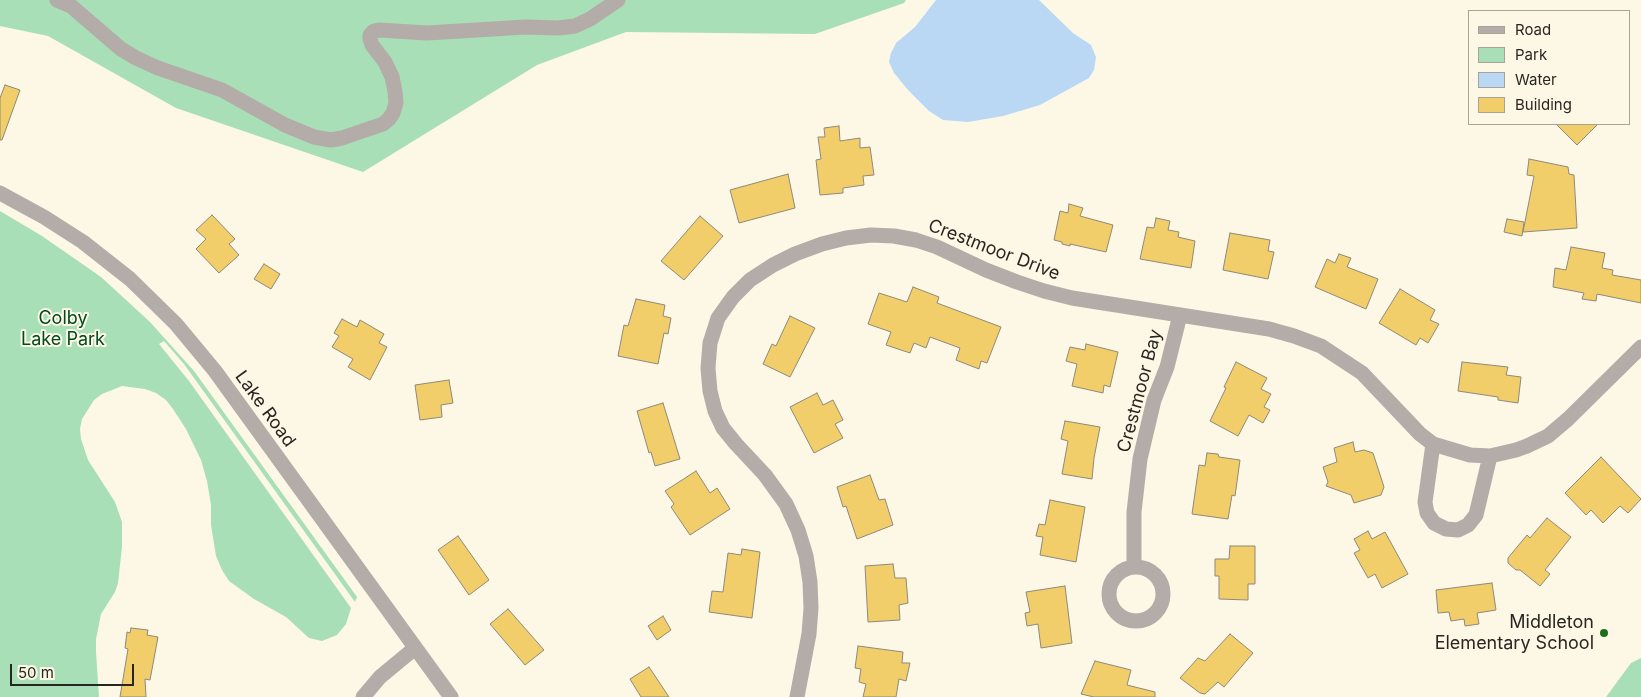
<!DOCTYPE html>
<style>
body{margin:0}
#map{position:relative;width:1641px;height:697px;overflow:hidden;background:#fdf7e6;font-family:Inter,sans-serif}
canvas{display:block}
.legend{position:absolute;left:1468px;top:10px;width:162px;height:115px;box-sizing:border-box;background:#fdf7e6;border:1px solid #a8a397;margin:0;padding:6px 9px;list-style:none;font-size:15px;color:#282620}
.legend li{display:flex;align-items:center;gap:10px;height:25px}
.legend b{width:25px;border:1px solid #a8a397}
.scale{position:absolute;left:10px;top:664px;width:124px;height:22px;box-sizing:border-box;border:2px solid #282620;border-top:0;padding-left:6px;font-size:15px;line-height:18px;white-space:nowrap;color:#282620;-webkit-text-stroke:4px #fdf7e6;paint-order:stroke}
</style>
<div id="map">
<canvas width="1641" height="697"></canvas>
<ul class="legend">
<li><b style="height:6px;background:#b3aca8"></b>Road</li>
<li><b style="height:14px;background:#a8dfb6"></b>Park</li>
<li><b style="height:14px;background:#bad8f4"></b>Water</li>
<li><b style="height:14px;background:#f1ce6a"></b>Building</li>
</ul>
<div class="scale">50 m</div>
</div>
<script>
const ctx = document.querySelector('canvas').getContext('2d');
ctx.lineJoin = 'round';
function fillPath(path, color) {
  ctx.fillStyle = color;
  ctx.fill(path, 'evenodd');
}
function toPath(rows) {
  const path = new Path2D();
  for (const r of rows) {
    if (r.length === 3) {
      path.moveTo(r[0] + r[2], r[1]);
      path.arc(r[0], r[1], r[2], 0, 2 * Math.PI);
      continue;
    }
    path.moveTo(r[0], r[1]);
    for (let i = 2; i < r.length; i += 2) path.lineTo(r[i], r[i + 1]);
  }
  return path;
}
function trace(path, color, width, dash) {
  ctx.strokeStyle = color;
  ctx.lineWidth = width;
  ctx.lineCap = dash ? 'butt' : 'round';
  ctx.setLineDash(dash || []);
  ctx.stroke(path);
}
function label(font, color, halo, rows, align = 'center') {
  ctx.font = font + ' Inter,sans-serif';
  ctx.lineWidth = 4;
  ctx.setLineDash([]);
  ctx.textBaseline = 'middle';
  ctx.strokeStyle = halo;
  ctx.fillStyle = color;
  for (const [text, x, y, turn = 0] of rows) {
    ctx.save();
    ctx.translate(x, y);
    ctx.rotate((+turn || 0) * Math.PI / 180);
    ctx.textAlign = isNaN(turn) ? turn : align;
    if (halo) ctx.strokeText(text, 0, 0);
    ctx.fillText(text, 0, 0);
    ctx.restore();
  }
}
const green = toPath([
 [0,0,906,0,904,3,815,34,626,32,537,65,363,172,176,108,48,36,0,26],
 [0,211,42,236,101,277,150,322,194,371,357,597,355,602,184,364,164,341,159,344,189,381,351,608,346,624,337,635,322,641,309,638,286,617,254,599,229,581,222,570,216,556,211,525,211,505,207,481,201,460,186,429,173,409,166,400,156,393,145,389,122,386,102,394,94,400,82,419,80,429,81,439,88,460,115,502,122,522,122,547,118,583,115,592,101,614,96,639,96,652,99,697,0,697],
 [1641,658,1641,697,1606,697,1631,663]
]);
const water = toPath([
 [936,0,1039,0,1073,33,1091,45,1096,57,1094,70,1089,78,1040,105,1003,116,968,122,943,120,929,111,908,90,894,73,889,62,891,53,896,43,915,27]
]);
const building = toPath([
 [5,85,20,90,2,140,0,140,0,98,5,85],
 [1556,124,1598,124,1577,145,1556,124],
 [839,126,840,141,860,138,860,148,870,147,874,175,863,176,864,185,843,188,843,193,820,195,816,160,821,159,818,137,825,137,824,128,839,126],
 [1529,159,1568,167,1569,174,1574,175,1577,228,1523,232,1534,176,1527,175,1529,159],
 [788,174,795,208,739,223,730,190,788,174],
 [1069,204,1083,208,1080,216,1113,225,1106,252,1070,244,1070,246,1062,244,1062,242,1054,240,1060,211,1068,213,1069,204],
 [212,215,235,239,229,244,239,255,219,273,196,249,206,239,196,230,212,215],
 [700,216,723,236,684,280,661,261,700,216],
 [1156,218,1170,221,1168,230,1179,232,1178,237,1195,241,1191,268,1140,259,1147,227,1154,228,1156,218],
 [1507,219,1524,222,1522,236,1504,232,1507,219],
 [1230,233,1270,240,1268,251,1274,252,1268,279,1223,270,1230,233],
 [1571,247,1605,253,1602,268,1613,270,1612,275,1641,280,1641,303,1597,294,1596,301,1582,299,1584,293,1553,287,1555,268,1566,270,1571,247],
 [1339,254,1351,258,1347,267,1378,279,1366,309,1315,287,1327,259,1335,263,1339,254],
 [264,264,280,274,271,289,254,279,264,264],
 [913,287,939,297,937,303,1001,327,987,363,981,361,979,369,956,360,960,348,930,337,926,348,914,343,910,353,886,345,891,332,868,324,879,293,907,302,913,287],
 [1400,289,1435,310,1430,320,1439,324,1428,343,1420,338,1416,345,1379,323,1400,289],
 [636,299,665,305,663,316,671,318,668,334,664,333,658,364,618,356,624,325,628,326,636,299],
 [790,316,815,328,790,377,763,364,772,344,776,346,790,316],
 [342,319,357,327,360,320,384,334,379,343,387,347,370,380,348,367,353,359,332,347,339,336,334,333,342,319],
 [1086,344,1118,352,1110,387,1104,385,1103,393,1072,386,1077,364,1066,361,1070,347,1085,350,1086,344],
 [1236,362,1267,378,1261,389,1271,394,1264,407,1270,410,1263,423,1249,415,1238,436,1210,421,1226,388,1224,387,1236,362],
 [1462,362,1508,367,1506,375,1521,377,1518,403,1498,400,1498,397,1458,391,1462,362],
 [449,380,453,403,441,405,442,417,420,420,415,385,449,380],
 [817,393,823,405,833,400,843,420,835,424,843,438,814,453,790,407,817,393],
 [663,403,680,459,655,466,651,452,649,453,637,411,663,403],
 [1065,421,1100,427,1094,458,1092,479,1062,474,1068,441,1061,439,1065,421],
 [1353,442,1355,452,1364,450,1373,453,1384,487,1381,495,1354,503,1351,495,1326,486,1328,482,1323,467,1337,462,1334,448,1353,442],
 [1207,453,1218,454,1219,457,1240,460,1235,496,1232,495,1228,519,1192,514,1199,465,1205,466,1207,453],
 [1601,457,1641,499,1628,513,1620,506,1603,523,1591,510,1586,515,1565,493,1601,457],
 [696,471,710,493,717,488,730,509,690,535,671,507,674,504,665,491,696,471],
 [870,475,879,500,885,499,893,525,857,539,846,506,843,507,837,487,870,475],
 [1050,500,1085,507,1076,562,1040,555,1043,537,1036,536,1039,524,1045,525,1050,500],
 [1547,518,1571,537,1545,570,1550,574,1540,586,1520,570,1516,570,1508,563,1508,558,1527,535,1530,538,1547,518],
 [1368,531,1372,539,1385,532,1408,574,1382,588,1375,574,1368,578,1354,553,1360,550,1354,539,1368,531],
 [458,536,489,580,469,595,438,550,458,536],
 [1230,546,1255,546,1255,584,1248,584,1248,600,1219,599,1219,576,1215,576,1215,559,1229,559,1230,546],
 [742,549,760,552,752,618,709,612,712,591,723,592,728,553,741,555,742,549],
 [893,564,895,578,906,578,908,603,899,605,900,620,868,622,865,566,893,564],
 [1492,583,1496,610,1477,613,1479,624,1465,626,1464,619,1451,621,1449,612,1438,613,1436,590,1492,583],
 [1065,586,1072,643,1041,648,1038,624,1027,626,1025,613,1030,612,1026,592,1065,586],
 [508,609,544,650,525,665,490,624,508,609],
 [663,616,671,630,657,640,648,626,663,616],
 [131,628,148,630,147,635,158,637,150,680,145,679,146,697,120,697,128,649,125,648,127,632,130,633,131,628],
 [1230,634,1253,653,1224,687,1218,682,1205,694,1200,693,1180,678,1198,658,1205,661,1230,634],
 [858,646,903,652,902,663,910,663,906,681,899,679,896,697,863,697,866,684,859,682,861,669,855,668,858,646],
 [1095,661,1131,670,1127,685,1155,692,1155,697,1094,697,1081,694,1095,661],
 [649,667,669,697,641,697,630,679,649,667]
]);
const minor = toPath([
 [57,0,71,6,121,49,136,58,158,68,222,90,285,125,314,137,331,140,342,138,383,124,389,119,393,113,396,103,395,91,392,77,385,62,372,45,370,39,370,35,374,31,379,30,427,33,526,27,558,28,575,26,590,19,618,0],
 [0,193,44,217,83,242,130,279,176,324,215,371,451,697],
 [1433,444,1425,502,1427,513,1434,523,1446,529,1458,530,1468,525,1476,515,1490,456],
 [1134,567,1134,512,1140,459,1154,400,1167,367,1180,315],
 [1136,594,27],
 [363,697,380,677,415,648],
 [797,697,809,634,811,608,810,582,806,556,798,530,786,504,765,475,736,444,723,428,715,411,710,391,708,368,710,343,718,318,733,297,750,280,773,265,795,254,822,244,846,238,871,235,894,236,916,240,937,247,986,270,1017,282,1044,291,1072,298,1269,329,1294,336,1321,346,1362,373,1420,434,1433,444,1470,455,1490,456,1516,450,1527,446,1548,436,1568,419,1641,347]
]);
const markers = [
 [1604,633,5,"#1c7019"]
];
const streetNames = [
 ["Crestmoor Drive",994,250,21],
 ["Crestmoor Bay",1140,391,-75],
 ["Lake Road",265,409,54]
];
const parkNames = [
 ["Colby",63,319],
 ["Lake Park",63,340]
];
const poiNames = [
 ["Middleton",1594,623],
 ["Elementary School",1594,644]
];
fillPath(green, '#a8dfb6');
fillPath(water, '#bad8f4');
fillPath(building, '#f1ce6a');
trace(building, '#8f897b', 1);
trace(minor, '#b3aca8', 15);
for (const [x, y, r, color] of markers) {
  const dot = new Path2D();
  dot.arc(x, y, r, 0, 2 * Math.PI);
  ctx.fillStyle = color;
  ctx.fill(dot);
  trace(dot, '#fdf7e6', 2);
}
label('18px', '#282620', '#fdf7e6', streetNames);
label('18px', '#004922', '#fdf7e6', parkNames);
label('18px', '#282620', '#fdf7e6', poiNames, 'right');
</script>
